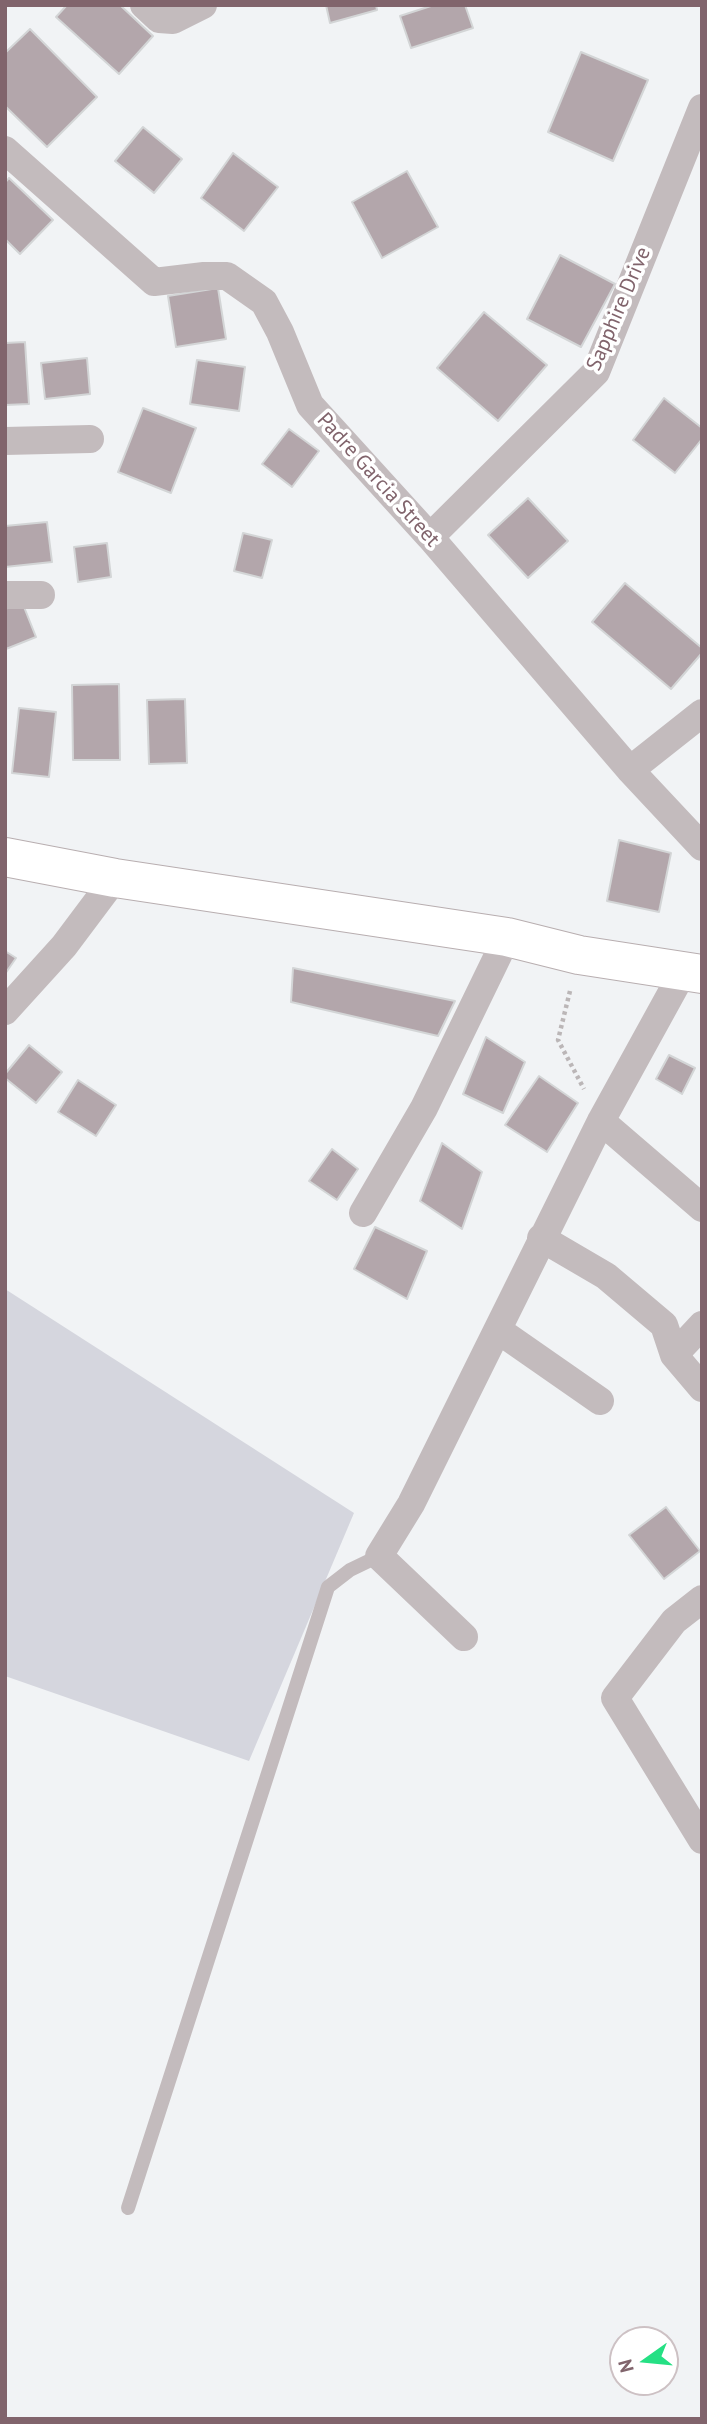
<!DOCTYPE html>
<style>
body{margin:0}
#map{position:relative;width:707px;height:2424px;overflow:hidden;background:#f1f3f5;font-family:"PT Sans",sans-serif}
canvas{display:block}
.frame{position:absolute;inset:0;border:7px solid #81646c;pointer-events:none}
.north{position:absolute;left:609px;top:2326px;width:70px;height:70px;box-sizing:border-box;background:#fff;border:2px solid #cdc1c4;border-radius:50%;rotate:255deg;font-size:19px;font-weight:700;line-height:28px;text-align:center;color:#81646c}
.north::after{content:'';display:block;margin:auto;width:24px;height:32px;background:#25e084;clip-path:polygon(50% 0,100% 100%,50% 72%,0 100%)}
</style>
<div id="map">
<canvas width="707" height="2424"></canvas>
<div class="frame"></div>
<div class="north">N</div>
</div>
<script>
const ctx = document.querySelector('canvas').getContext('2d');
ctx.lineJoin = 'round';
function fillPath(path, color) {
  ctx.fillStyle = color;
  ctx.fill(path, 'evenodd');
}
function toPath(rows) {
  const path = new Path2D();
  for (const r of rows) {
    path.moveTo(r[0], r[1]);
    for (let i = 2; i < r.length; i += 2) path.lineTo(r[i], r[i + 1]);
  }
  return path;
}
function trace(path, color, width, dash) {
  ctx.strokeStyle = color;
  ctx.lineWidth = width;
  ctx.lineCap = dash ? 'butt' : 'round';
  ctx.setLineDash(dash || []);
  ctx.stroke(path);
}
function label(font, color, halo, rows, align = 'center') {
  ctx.font = font + ' "PT Sans",sans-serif';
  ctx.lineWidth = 7;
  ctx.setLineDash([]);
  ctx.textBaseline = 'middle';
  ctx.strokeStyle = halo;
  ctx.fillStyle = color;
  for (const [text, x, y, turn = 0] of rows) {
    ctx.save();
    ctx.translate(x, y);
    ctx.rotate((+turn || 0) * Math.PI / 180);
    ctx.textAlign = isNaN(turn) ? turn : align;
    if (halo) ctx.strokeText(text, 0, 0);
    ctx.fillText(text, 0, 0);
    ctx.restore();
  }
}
const green = toPath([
 [5,1289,354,1513,249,1761,5,1676]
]);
const building = toPath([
 [67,5,120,5,153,36,119,74,56,17,67,5],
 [326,5,376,5,377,10,330,23,326,5],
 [434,5,465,5,473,28,411,48,400,16,434,5],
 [30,29,97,97,47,147,5,106,5,53,30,29],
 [581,52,648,80,613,161,548,132,581,52],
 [143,127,182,159,154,193,115,161,143,127],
 [233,153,278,187,244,231,201,198,233,153],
 [407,171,438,227,382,258,352,202,407,171],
 [9,178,53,220,20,254,5,239,5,183,9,178],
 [560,255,615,284,581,347,527,319,560,255],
 [218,288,226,339,176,347,168,296,218,288],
 [484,312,547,365,498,421,437,368,484,312],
 [25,342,29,404,5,405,5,343,25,342],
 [87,358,90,394,45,399,41,363,87,358],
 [197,360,245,367,239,411,190,404,197,360],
 [664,398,702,428,702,439,675,473,633,440,664,398],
 [143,408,196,428,171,493,118,472,143,408],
 [289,429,319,451,292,487,262,464,289,429],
 [528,498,568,541,528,578,488,535,528,498],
 [47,522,52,562,5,567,5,526,47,522],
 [243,533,272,540,262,578,234,571,243,533],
 [107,543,111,577,78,582,74,547,107,543],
 [625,583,702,648,702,653,671,689,592,622,625,583],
 [22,602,36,637,6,649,5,609,22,602],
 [119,684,120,760,73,760,72,685,119,684],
 [185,699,187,763,149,764,147,700,185,699],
 [19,708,56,712,49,777,12,773,19,708],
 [619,840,671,853,659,912,607,901,619,840],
 [5,951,16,958,5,974,5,951],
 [293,968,455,1001,438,1036,291,1002,293,968],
 [486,1037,525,1062,503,1113,463,1094,486,1037],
 [29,1045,62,1072,36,1103,5,1078,5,1074,29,1045],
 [669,1055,695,1068,682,1094,656,1079,669,1055],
 [539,1076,578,1103,547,1152,505,1125,539,1076],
 [78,1080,116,1105,96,1136,58,1112,78,1080],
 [442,1143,482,1172,462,1229,420,1201,442,1143],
 [332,1149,358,1169,337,1200,309,1181,332,1149],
 [375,1227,427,1251,407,1299,354,1269,375,1227],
 [666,1507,700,1551,664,1579,629,1535,666,1507]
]);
const path = toPath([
 [570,991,558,1040,584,1089]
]);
const lane = toPath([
 [128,2208,328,1587,350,1570,379,1556]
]);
const street = toPath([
 [144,5,159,19,173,20,203,5],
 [5,150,154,282,204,276,227,276,264,302,280,332,310,405,430,537,630,770,702,847],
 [5,441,90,439],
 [430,537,596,372,702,108],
 [5,595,41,595],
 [630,770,702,713],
 [5,1011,64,946,115,878],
 [601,1121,702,1208],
 [363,1213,424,1108,507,937],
 [541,1238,606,1276,664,1325,674,1355,702,1388],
 [498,1330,600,1401],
 [674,1355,702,1325],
 [702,1599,674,1621,615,1698,702,1840],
 [464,1637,379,1556,411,1504,601,1121,683,972]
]);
const secondary = toPath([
 [5,857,115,878,507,937,579,955,702,974]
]);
const streetNames = [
 ["Sapphire Drive",619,309,-67],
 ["Padre Garcia Street",378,480,48]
];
fillPath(green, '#d5d6de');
fillPath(building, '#b3a6ab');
trace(building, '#d3d5d6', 2);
trace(secondary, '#b8aeb0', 40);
trace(path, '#bbb6b7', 4.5, [3.5, 3.5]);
trace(lane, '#c3bbbd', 14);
trace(street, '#c3bbbd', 28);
trace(secondary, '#fff', 38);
label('21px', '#81646c', '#fff', streetNames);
</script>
